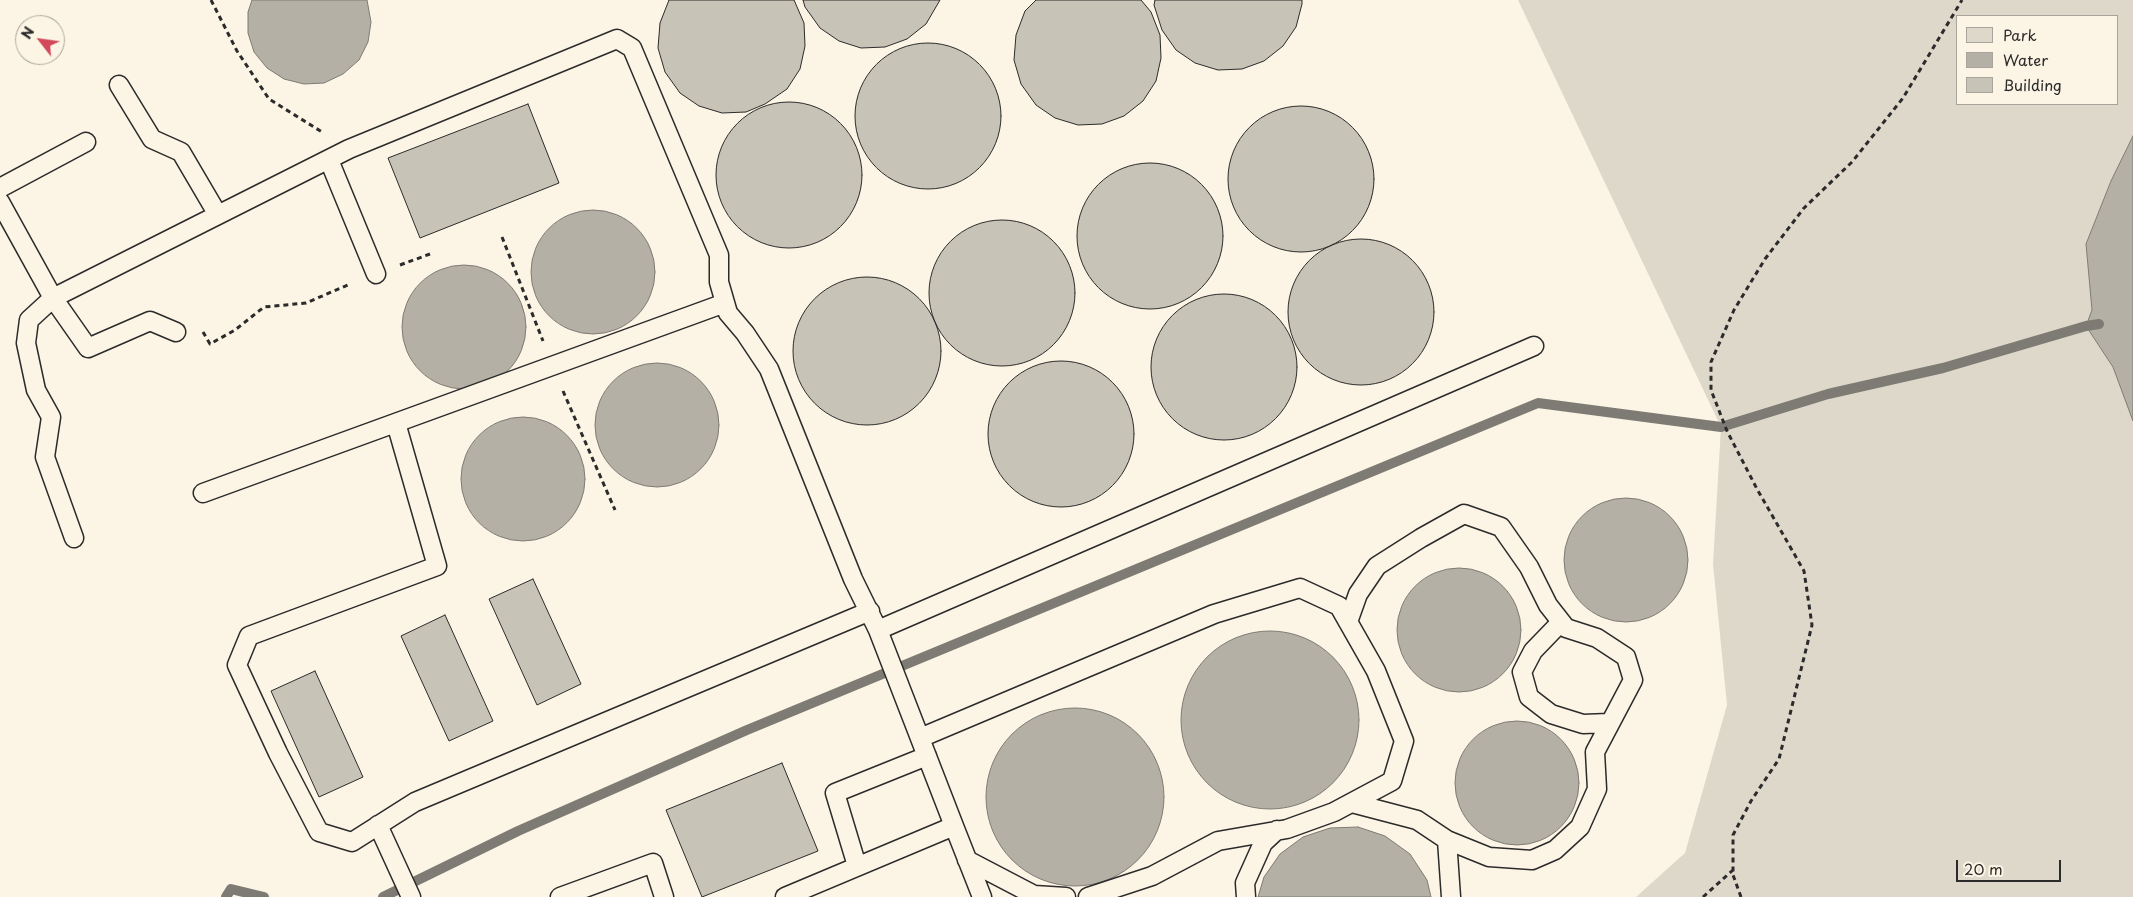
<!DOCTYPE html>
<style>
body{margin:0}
#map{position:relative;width:2133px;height:897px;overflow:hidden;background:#fcf5e5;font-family:"Playpen Sans",sans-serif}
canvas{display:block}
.legend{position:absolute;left:1956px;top:15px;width:162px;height:90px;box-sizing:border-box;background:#fcf5e5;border:1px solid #a8a49b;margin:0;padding:6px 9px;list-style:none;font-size:15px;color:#2b2b2b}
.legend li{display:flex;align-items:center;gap:10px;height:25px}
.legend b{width:25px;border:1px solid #a8a49b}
.north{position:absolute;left:15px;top:15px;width:50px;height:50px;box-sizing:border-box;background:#fcf5e5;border:1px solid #a8a49b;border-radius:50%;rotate:300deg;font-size:14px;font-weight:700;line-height:20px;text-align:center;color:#2b2b2b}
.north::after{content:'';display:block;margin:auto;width:18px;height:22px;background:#d1495b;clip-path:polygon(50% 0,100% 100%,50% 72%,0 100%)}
.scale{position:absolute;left:1956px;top:860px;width:105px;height:22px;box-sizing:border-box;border:2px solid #2b2b2b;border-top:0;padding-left:6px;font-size:15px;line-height:18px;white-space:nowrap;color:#2b2b2b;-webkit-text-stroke:4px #fcf5e5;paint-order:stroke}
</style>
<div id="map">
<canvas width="2133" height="897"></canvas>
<ul class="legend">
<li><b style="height:14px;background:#ded8ca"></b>Park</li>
<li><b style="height:14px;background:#b4b0a5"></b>Water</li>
<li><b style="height:14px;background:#c8c3b7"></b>Building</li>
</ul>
<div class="north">N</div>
<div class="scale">20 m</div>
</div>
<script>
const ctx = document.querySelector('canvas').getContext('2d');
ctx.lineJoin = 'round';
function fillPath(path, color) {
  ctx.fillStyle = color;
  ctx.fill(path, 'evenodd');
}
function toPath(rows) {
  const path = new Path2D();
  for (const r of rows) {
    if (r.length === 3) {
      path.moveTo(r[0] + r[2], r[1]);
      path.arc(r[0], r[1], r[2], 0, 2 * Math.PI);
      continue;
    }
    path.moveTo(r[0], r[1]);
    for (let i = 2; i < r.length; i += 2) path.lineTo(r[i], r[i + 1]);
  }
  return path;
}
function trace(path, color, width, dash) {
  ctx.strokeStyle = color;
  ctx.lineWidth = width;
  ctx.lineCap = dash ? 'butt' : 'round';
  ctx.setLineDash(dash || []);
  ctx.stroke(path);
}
const green = toPath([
 [1518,0,2133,0,2133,136,2111,181,2086,244,2092,310,2086,326,2113,367,2133,421,2133,897,1636,897,1685,853,1727,705,1713,564,1721,427],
 [1957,16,2117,16,2117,104,1957,104]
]);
const water = toPath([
 [252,0,367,0,371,22,368,42,359,60,343,74,324,83,304,84,284,79,267,68,254,52,248,33,248,12,252,0],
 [2133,136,2133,421,2113,367,2086,326,2092,310,2086,244,2111,181,2133,136],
 [593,272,62],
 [464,327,62],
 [657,425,62],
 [523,479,62],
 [1626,560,62],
 [1459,630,62],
 [1270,720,89],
 [1075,797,89],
 [1517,783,62],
 [1358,827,1385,836,1410,854,1427,880,1431,897,1258,897,1264,877,1280,854,1303,837,1330,828,1358,827]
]);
const stream = toPath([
 [226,897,231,889,264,897],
 [383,897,518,831,747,730,1538,403,1721,427,1828,394,1943,368,2086,326,2099,324]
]);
const building = toPath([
 [669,0,794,0,804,23,805,46,800,69,787,89,765,104,746,112,722,113,699,106,680,93,665,72,658,48,660,23,669,0],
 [803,0,940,0,926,24,907,39,885,47,861,48,839,41,820,28,805,7,803,0],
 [1036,0,1141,0,1151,12,1160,35,1161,58,1156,81,1143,101,1124,116,1102,124,1078,125,1055,118,1036,105,1021,84,1014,60,1016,35,1025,11,1036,0],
 [1155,0,1302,0,1302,4,1296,27,1283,46,1264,61,1242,69,1218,70,1195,63,1176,50,1162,30,1154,5,1155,0],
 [928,116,73],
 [789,175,73],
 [528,104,559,183,420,238,388,158,528,104],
 [1301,179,73],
 [1150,236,73],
 [1002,293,73],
 [1361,312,73],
 [867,351,74],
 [1224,367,73],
 [1061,434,73],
 [533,579,581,684,537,705,489,599,533,579],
 [445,615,493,721,449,741,401,636,445,615],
 [315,671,363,777,319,797,271,691,315,671],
 [782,763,818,851,702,897,666,810,782,763]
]);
const path = toPath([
 [211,0,237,51,269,99,322,132],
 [502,237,543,341],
 [400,265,430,254],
 [203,332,210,344,235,330,264,307,306,303,350,284],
 [563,391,615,510],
 [1703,897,1733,870],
 [1741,897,1733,875,1733,835,1751,801,1779,759,1812,625,1804,571,1757,489,1727,431,1711,390,1711,362,1734,310,1765,259,1804,208,1852,162,1903,98,1962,0]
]);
const service = toPath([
 [119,85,152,139,181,152,218,215],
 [329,160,376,274],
 [0,188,86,142],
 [0,202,53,298,29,320,26,343,36,390,51,417,45,457,74,538],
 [176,332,150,321,88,348,53,298,349,149,617,39,632,48,719,255,719,282,728,313,745,333,769,369,853,579,878,630,954,826,785,897],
 [396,423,437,566,249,636,237,665,278,753,319,832,352,842,415,802,870,611],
 [203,493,725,303],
 [1348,622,1358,594,1377,566,1421,538,1464,514,1501,527,1529,567,1548,605,1566,628,1597,638,1626,657,1633,680,1595,752,1597,789,1580,827,1555,850,1532,860,1489,857,1447,840],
 [1561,622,1533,651,1522,672,1529,697,1551,714,1583,724,1609,723],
 [878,630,1534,346],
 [920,738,1214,614,1300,588,1339,606,1376,671,1404,741,1392,781,1334,812,1287,829,1218,841,1152,876,1088,897],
 [1352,803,1417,820,1447,840,1451,897],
 [378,825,411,897],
 [954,826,982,897],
 [967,860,1034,895,1066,897],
 [857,866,835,793,927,756],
 [560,897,653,863,664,897],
 [1246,897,1245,883,1263,843,1277,830]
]);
fillPath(green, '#ded8ca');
fillPath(water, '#b4b0a5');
trace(water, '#7d7b74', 1);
trace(stream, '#7d7b74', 10);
fillPath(building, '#c8c3b7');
trace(building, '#2b2b2b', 1);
trace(service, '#2b2b2b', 21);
trace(path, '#2b2b2b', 3, [5, 4]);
trace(service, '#fcf5e5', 18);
</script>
